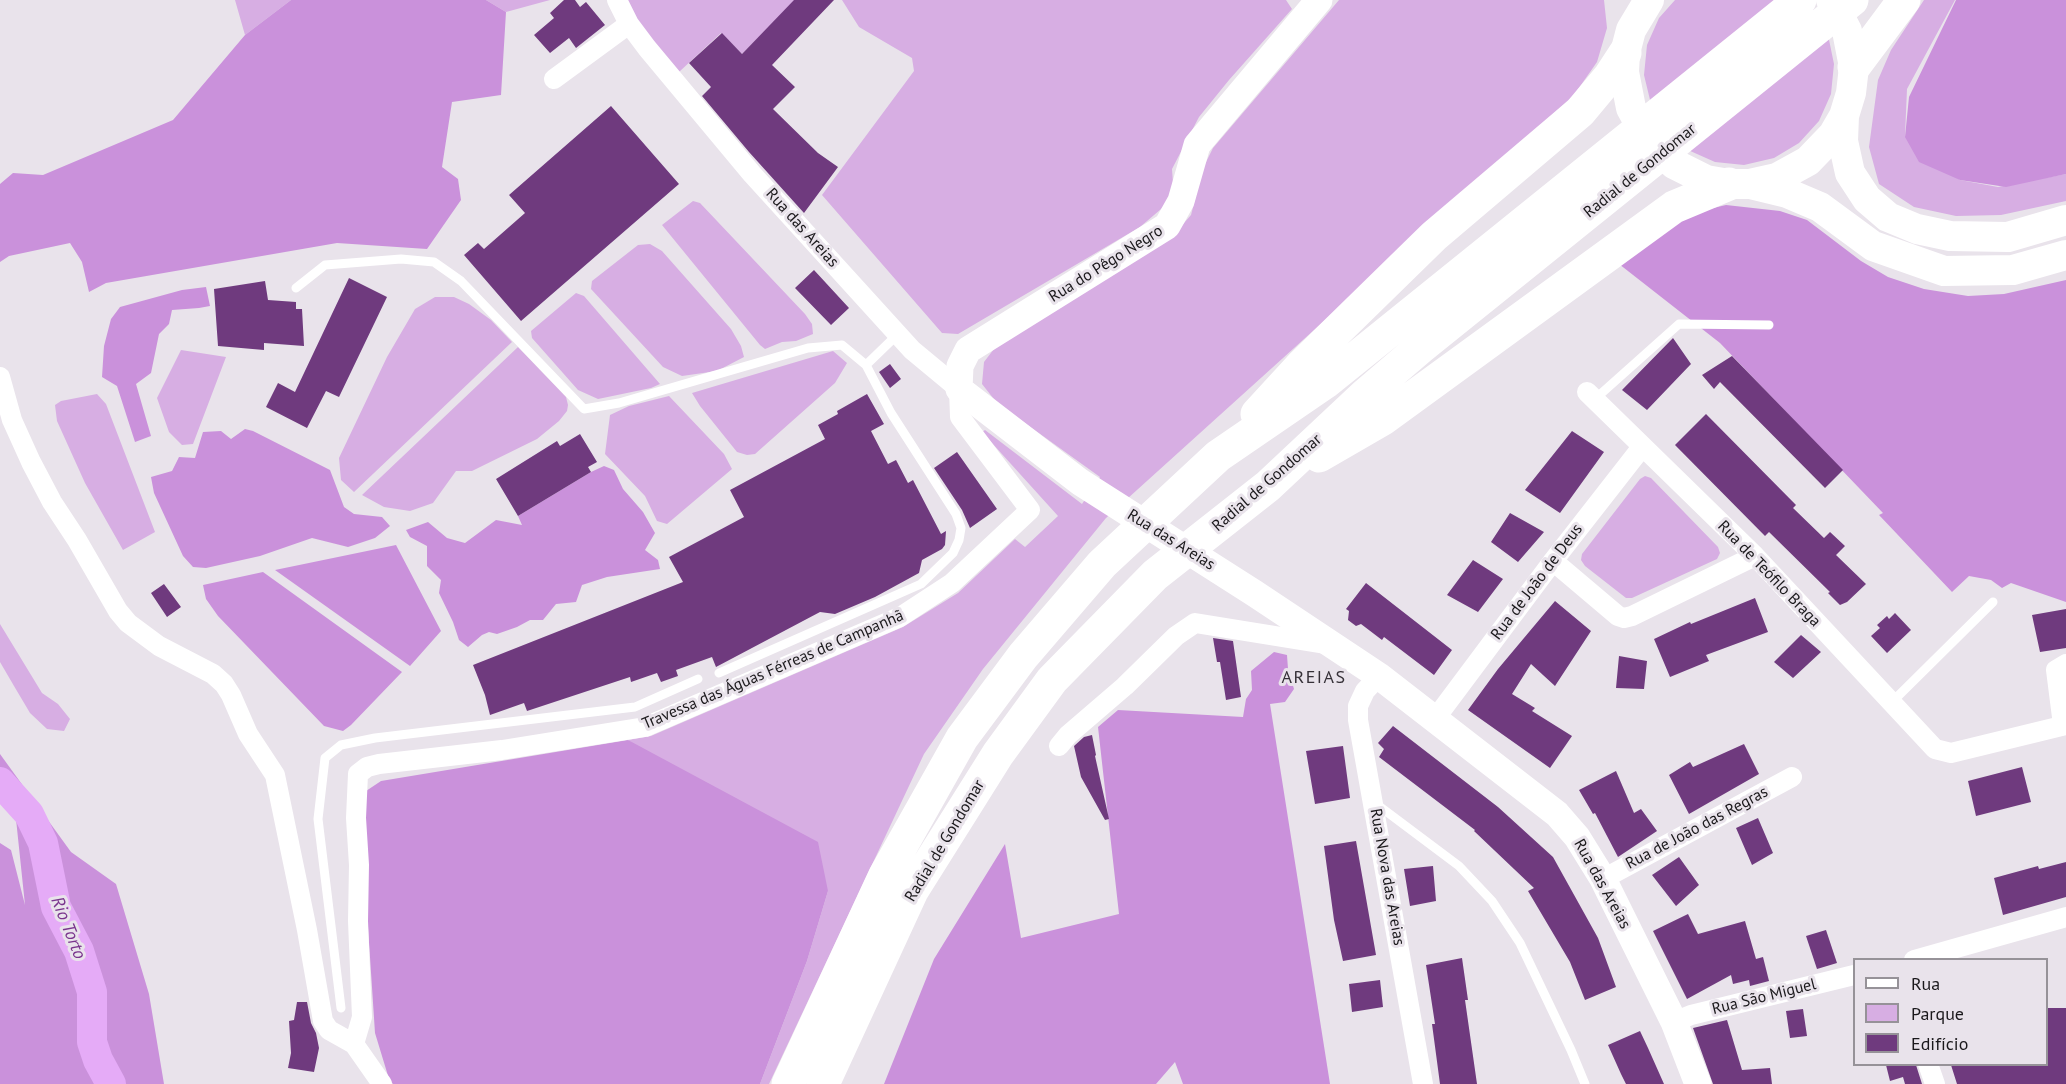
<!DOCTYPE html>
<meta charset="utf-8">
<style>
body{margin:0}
#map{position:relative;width:2066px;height:1084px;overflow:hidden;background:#e9e3eb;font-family:"PT Sans",sans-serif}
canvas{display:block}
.legend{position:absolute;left:1853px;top:958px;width:195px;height:108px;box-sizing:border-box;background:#e9e3eb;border:2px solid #969298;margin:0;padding:8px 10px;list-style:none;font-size:18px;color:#1a181b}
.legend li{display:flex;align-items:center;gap:12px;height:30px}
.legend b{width:30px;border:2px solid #969298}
</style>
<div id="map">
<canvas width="2066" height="1084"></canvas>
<ul class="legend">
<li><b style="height:8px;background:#fff"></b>Rua</li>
<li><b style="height:16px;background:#d7aee3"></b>Parque</li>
<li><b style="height:16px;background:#6f3a7e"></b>Edifício</li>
</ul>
</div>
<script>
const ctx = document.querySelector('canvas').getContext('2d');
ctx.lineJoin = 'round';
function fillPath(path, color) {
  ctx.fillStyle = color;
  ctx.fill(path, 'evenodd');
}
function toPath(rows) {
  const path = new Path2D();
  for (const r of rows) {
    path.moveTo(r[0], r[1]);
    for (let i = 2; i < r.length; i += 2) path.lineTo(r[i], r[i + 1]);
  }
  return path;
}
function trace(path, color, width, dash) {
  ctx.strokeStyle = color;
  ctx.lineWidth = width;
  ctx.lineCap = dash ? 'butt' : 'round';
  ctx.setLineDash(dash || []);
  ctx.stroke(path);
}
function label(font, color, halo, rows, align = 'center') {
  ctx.font = font + ' "PT Sans",sans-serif';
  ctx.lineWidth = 6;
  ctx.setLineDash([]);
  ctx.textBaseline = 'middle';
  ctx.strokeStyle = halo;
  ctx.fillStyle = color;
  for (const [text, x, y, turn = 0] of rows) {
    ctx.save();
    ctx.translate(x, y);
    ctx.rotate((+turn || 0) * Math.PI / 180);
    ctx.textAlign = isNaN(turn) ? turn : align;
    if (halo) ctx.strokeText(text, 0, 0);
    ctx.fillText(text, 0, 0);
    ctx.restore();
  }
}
const green = toPath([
 [235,0,291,0,245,35],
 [486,0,550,0,506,12],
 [625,0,795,0,742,54,721,33,679,72,646,36],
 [842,0,1286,0,1292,9,1229,80,1199,117,1172,169,1174,198,1140,227,958,334,942,333,822,195,914,71,912,58,859,27],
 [1339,0,1604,0,1607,28,1597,62,1574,95,1106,518,983,669,924,754,769,1084,760,1084,807,961,828,891,628,740,651,736,903,627,958,593,1015,539,1025,547,1058,516,982,432,985,430,1082,504,1100,477,997,403,982,384,984,362,997,345,1170,239,1191,215,1203,168,1213,148],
 [1675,0,1803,0,1813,9,1828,35,1834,64,1831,94,1819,121,1799,143,1774,158,1744,165,1715,162,1688,150,1651,104,1644,75,1647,45,1659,18],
 [1924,0,1955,0,1907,89,1905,136,1960,180,1998,187,2066,174,2066,201,2001,215,1956,216,1914,207,1879,184,1869,147,1878,80,1891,50],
 [693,201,700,203,805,314,812,324,813,334,796,341,782,342,765,349,760,345,662,225],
 [650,244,662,251,731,329,741,346,744,357,717,371,682,376,663,367,591,289,592,281,638,245],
 [576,293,584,296,660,384,651,388,598,399,578,390,532,338,531,331],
 [435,297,454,297,469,304,491,320,512,342,354,492,341,480,339,458,387,357,415,309],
 [518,347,566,397,568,405,567,411,559,421,537,439,472,471,456,471,433,503,410,511,384,507,362,495],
 [181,350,226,357,193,444,182,445,169,432,157,398],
 [833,351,847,363,835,383,755,454,747,455,737,452,700,406,692,393],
 [97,394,106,404,155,532,123,550,85,483,57,421,55,405,61,401],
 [669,396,724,454,732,469,667,524,657,521,645,496,605,454,610,415,629,406],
 [1645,476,1651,478,1718,547,1720,553,1717,559,1632,598,1626,598,1585,566,1581,560,1582,554,1640,479],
 [0,624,42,693,58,704,70,719,64,731,47,729,30,713,14,686,0,662]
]);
const forest = toPath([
 [291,0,486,0,506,12,501,95,452,102,442,167,458,179,461,200,427,249,337,243,106,283,89,292,82,262,70,243,9,256,0,262,0,184,13,173,43,175,173,120,245,35],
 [1956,0,2066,0,2066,174,2006,187,1960,180,1919,162,1905,137,1909,97],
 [1726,205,1780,211,1807,220,1861,261,1888,277,1924,289,1968,296,2004,294,2066,280,2066,602,2011,583,2002,588,1991,580,1969,576,1952,592,1879,515,1883,513,1720,343,1619,264,1688,214],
 [206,287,210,306,199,308,172,310,169,324,159,334,151,373,136,384,151,436,135,442,117,386,102,377,104,346,111,319,120,307,182,290],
 [245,429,253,431,330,470,344,507,354,514,382,517,390,526,375,538,348,547,312,538,260,556,206,568,193,567,183,556,154,493,151,477,172,471,179,457,195,458,203,432,221,431,231,439],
 [604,466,614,470,623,489,643,512,655,533,645,550,658,560,660,569,607,577,582,585,576,602,556,604,543,620,530,620,517,627,497,634,489,632,482,635,468,647,459,640,453,622,439,593,441,580,427,566,427,546,410,537,406,530,428,522,447,538,465,543,496,520,522,525,518,516,591,472],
 [396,545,441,631,410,666,275,570],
 [263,572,402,672,351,725,343,731,324,726,218,616,206,599,203,585],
 [1274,652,1287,655,1288,669,1294,689,1285,702,1270,704,1330,1084,1183,1084,1175,1062,1156,1084,884,1084,934,959,1005,844,1021,938,1119,914,1098,727,1118,710,1243,717,1246,699,1252,690,1251,671],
 [628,740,818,842,828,891,807,961,760,1084,393,1084,389,1079,375,1033,362,836,366,791,381,781],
 [0,754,71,852,116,884,149,994,164,1084,0,1084,0,843,11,850,25,905,16,819,0,801]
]);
const river = toPath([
 [0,782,29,814,43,843,56,907,79,951,92,992,92,1042,98,1060,111,1084]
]);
const building = toPath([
 [564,0,575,0,580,7,586,2,605,25,576,48,569,38,550,53,534,35,554,18,550,13],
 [794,0,834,0,772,65,795,87,773,109,818,153,838,167,804,213,749,152,702,96,711,87,689,63,722,33,742,54],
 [611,106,679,184,521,321,464,255,478,243,484,249,525,213,509,195],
 [814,270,849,308,831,325,795,288],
 [349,278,387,297,339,397,326,391,307,428,266,407,278,383,295,392],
 [265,281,268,300,296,302,296,309,302,309,304,346,264,343,264,350,218,346,214,289],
 [1673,338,1691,364,1647,410,1622,390],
 [1732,356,1843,470,1825,488,1720,382,1714,389,1702,375],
 [890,364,901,379,890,388,879,372],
 [867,394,884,424,871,431,888,464,896,460,908,483,913,480,941,534,946,531,945,545,942,549,922,560,919,573,875,597,835,614,820,612,716,667,712,657,676,670,678,676,661,682,657,673,631,682,630,677,527,711,524,703,490,715,485,695,473,665,683,582,669,557,744,517,730,490,825,439,818,425,838,414,837,411],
 [1706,414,1796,505,1793,508,1824,538,1830,532,1845,546,1836,555,1866,584,1847,602,1840,605,1828,593,1830,592,1769,532,1765,536,1675,445],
 [1572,431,1604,452,1560,513,1525,490],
 [580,434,597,462,588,467,591,472,518,516,496,479,557,441,560,446],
 [957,452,997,509,970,528,962,510,934,468],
 [1510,513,1544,532,1518,562,1491,542],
 [1473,560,1503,579,1478,612,1447,595],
 [1366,583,1452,650,1434,675,1384,637,1382,640,1361,624,1356,626,1348,620,1349,611,1346,609],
 [164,584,181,607,167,617,151,593],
 [1755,598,1768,632,1706,655,1709,661,1670,677,1654,639,1690,622,1691,624],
 [1555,601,1591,631,1555,686,1531,664,1512,694,1535,708,1532,711,1572,736,1550,768,1468,710,1498,669],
 [2066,609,2066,648,2040,652,2032,615],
 [1895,613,1911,630,1887,653,1871,636,1880,628,1877,625,1887,616,1889,619],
 [1801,635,1821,652,1793,678,1774,662],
 [1213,638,1233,641,1241,697,1226,700,1220,662,1217,662],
 [1619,656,1647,661,1644,689,1616,688],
 [1393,726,1498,807,1553,857,1598,938,1616,987,1585,1000,1570,962,1528,891,1534,888,1474,831,1475,830,1379,757,1384,749,1378,743],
 [1092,735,1096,755,1095,756,1109,819,1105,820,1081,777,1074,746,1084,737],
 [1744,744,1759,774,1689,814,1669,775,1690,762,1693,767],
 [1343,746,1350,798,1315,804,1306,751],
 [2022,767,2031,802,1976,816,1968,781],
 [1616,771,1634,813,1641,809,1657,831,1618,857,1595,813,1593,814,1579,790],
 [1758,818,1773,853,1752,865,1736,828],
 [1356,841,1376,955,1343,961,1334,920,1324,846],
 [1679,857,1699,885,1676,906,1652,875],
 [2066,862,2066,897,2003,915,1994,878,2038,866,2039,869],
 [1433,866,1436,901,1410,906,1404,869],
 [1688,914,1698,934,1745,921,1756,959,1763,957,1769,981,1750,986,1749,980,1733,984,1731,975,1687,999,1653,931],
 [1826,930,1837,963,1817,969,1806,936],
 [1462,958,1468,1000,1465,1000,1477,1084,1440,1084,1432,1024,1435,1024,1426,965],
 [1380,980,1383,1007,1352,1012,1349,984],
 [297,1002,307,1002,311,1023,316,1033,319,1048,314,1072,288,1068,291,1053,289,1021,294,1020],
 [2046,1008,2066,1008,2066,1084,1957,1084,1951,1065,2046,1065],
 [1803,1009,1807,1036,1790,1038,1786,1011],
 [1727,1020,1742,1070,1770,1068,1772,1084,1713,1084,1693,1028],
 [1640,1031,1648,1048,1664,1084,1626,1084,1621,1074,1608,1045],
 [1886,1065,1916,1065,1922,1084,1905,1084,1903,1077,1890,1081]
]);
const lane = toPath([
 [296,288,325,265,401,259,434,262,461,281,584,409,619,403,808,348,842,345,866,365,898,334],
 [1595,399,1679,324,1769,325],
 [719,673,921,584,953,553,959,540,961,528,956,514,891,413,866,365],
 [1892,702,1993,602],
 [1375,803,1459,866,1492,901,1520,943,1571,1050,1585,1084],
 [341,1008,318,819,325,758,341,745,375,738,635,707,698,679]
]);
const street = toPath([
 [554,79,629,24],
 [0,377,12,420,31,462,52,502,77,540,118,611,128,623,159,646,213,674,224,684,231,695,248,734,275,775,307,930,323,1021,329,1030,354,1044,382,1084],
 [1587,392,1755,556,1935,749,1951,753,2066,725],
 [1553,561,1618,616,1624,618,1632,616,1755,556],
 [1379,676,1365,691,1358,706,1358,720,1423,1084],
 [1435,719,1553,561,1642,447],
 [2063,725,2056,670,2066,664],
 [1059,746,1068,735,1125,686,1176,636,1195,623,1325,644],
 [1603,879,1792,777],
 [1914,960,2066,917],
 [1674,1022,1691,1015,1854,975],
 [354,1044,362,1017,358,921,359,865,356,818,358,774,367,767,379,764,502,750,645,727,900,617,952,583,1030,510,960,417,959,389,912,350,752,174,647,48,629,24,617,0],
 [1928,1064,1935,1084]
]);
const secondary = toPath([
 [1319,0,1197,145,1181,201,1167,226,968,350,960,366,959,389,1080,482,1254,593,1379,676,1557,814,1577,837,1603,879,1674,1022,1698,1084]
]);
const primary = toPath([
 [1649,0,1631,30,1625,53,1624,72,1631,108,1648,139,1674,164,1706,180,1729,184,1750,184,1777,178,1808,161,1833,135,1844,116,1851,93,1854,67,1847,31,1831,0],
 [1844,116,1843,141,1850,173,1867,199,1888,217,1917,229,1950,236,2008,237,2066,220],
 [1750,184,1787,193,1820,207,1873,246,1944,271,2013,270,2066,255]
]);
const highway = toPath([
 [1854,67,1904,0],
 [1257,414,1303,364,1434,236,1580,112,1610,76,1625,53],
 [1319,456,1383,419,1674,207,1729,184],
 [788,1084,885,875,962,738,1023,656,1102,564,1218,456,1326,382,1800,0],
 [823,1084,912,891,998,754,1052,680,1155,575,1268,486,1365,395,1420,348,1852,0]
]);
const streetNames = [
 ["Radial de Gondomar",1640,171,-39],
 ["Rua das Areias",802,228,48],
 ["Rua do Pêgo Negro",1106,264,-32],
 ["Radial de Gondomar",1267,483,-41],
 ["Rua das Areias",1171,540,32],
 ["Rua de Teófilo Braga",1769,574,46],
 ["Rua de João de Deus",1537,582,-53],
 ["Travessa das Águas Férreas de Campanhã",773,670,-23],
 ["Rua de João das Regras",1697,828,-28],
 ["Radial de Gondomar",945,841,-59],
 ["Rua Nova das Areias",1387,877,80],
 ["Rua das Areias",1602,884,61],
 ["Rua São Miguel",1764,997,-14]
];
const neighbourhoodNames = [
 ["AREIAS",1314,678]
];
const waterNames = [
 ["Rio Torto",68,928,68]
];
fillPath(green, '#d7aee3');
fillPath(forest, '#ca91db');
trace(river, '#e5abf7', 30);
fillPath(building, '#6f3a7e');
trace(lane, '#fff', 9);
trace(street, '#fff', 20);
trace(secondary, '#fff', 27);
trace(primary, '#fff', 30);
trace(highway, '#fff', 33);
label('16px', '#1a181b', '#e9e3eb', streetNames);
ctx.letterSpacing = '1.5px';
label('18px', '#353037', '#e9e3eb', neighbourhoodNames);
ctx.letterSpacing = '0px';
label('italic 18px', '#7a358d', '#e9e3eb', waterNames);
</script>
